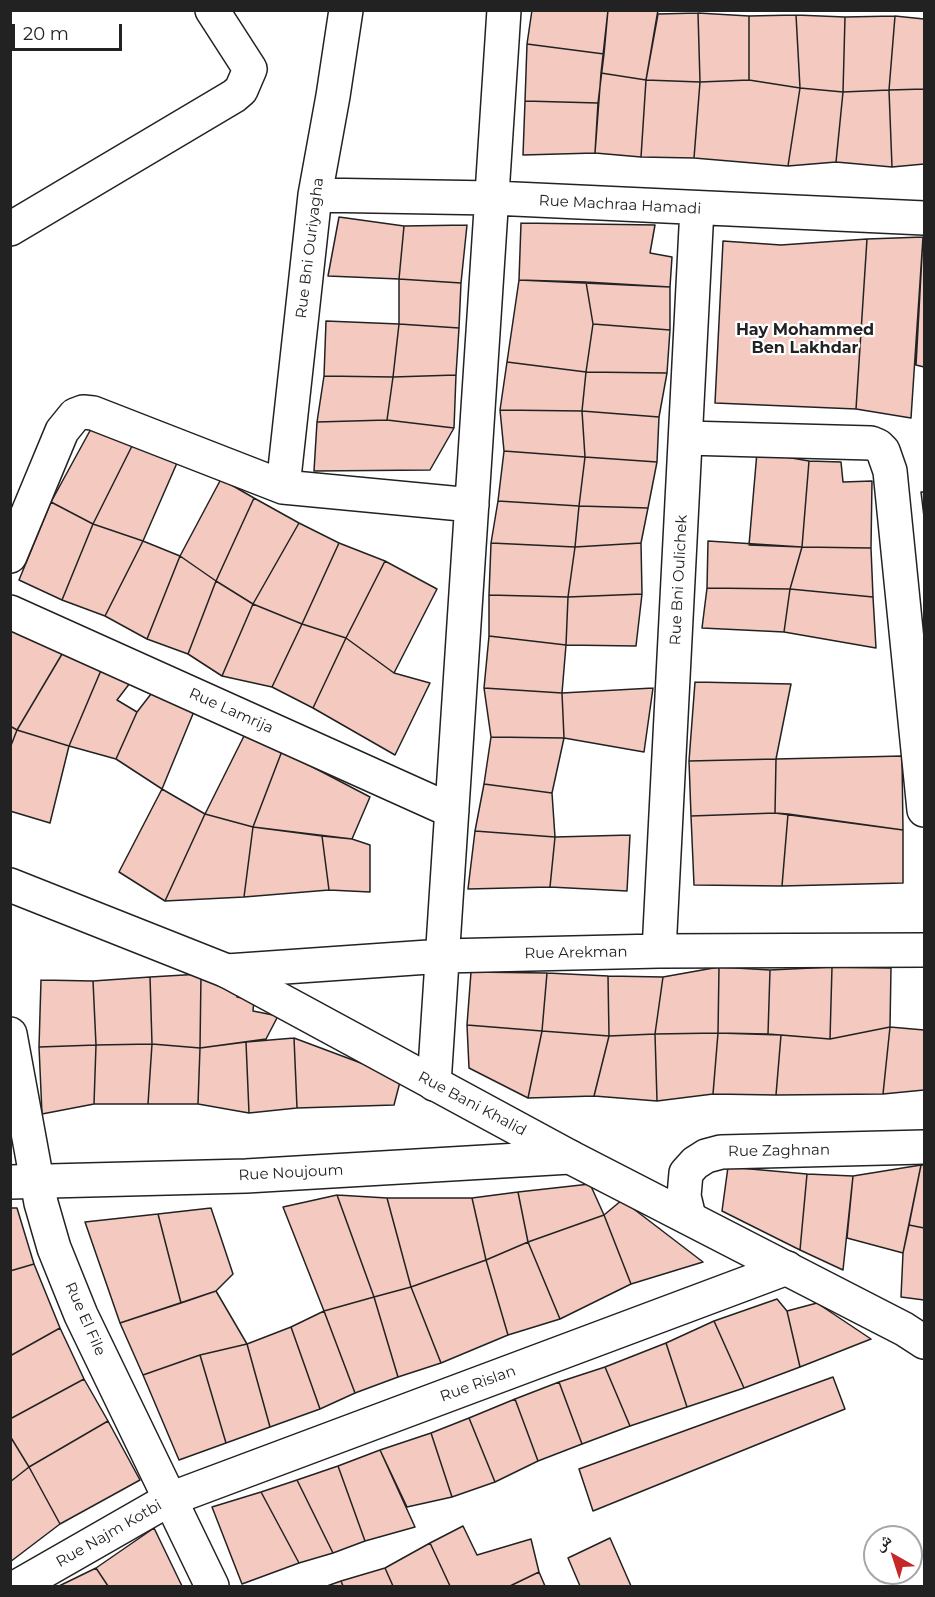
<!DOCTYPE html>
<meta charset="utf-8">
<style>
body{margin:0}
#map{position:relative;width:935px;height:1597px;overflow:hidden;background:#fff;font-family:Montserrat,"Noto Naskh Arabic",sans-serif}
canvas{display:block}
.frame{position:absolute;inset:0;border:12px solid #222;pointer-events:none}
.north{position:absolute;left:863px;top:1525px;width:60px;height:60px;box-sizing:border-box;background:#fff;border:2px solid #a7a7a7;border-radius:50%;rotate:321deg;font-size:16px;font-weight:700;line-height:24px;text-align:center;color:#222}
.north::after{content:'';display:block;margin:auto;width:21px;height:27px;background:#c62828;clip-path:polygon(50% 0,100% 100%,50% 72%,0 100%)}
.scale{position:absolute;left:12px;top:24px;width:110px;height:27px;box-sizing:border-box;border:3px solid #222;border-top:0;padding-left:8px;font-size:18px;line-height:21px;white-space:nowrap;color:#222;-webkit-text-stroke:4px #fff;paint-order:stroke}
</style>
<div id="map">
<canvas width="935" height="1597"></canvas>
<div class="frame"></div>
<div class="north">ش</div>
<div class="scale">20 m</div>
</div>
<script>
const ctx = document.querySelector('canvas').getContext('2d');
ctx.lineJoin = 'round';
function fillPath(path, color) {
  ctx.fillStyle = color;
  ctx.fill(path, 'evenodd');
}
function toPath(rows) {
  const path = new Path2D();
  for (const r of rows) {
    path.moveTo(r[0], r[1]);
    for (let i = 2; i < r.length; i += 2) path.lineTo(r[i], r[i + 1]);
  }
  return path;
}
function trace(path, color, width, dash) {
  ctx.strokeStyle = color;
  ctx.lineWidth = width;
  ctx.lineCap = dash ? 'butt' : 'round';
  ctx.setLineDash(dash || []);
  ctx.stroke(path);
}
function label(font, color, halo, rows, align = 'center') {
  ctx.font = font + ' Montserrat,sans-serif';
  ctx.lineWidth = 4.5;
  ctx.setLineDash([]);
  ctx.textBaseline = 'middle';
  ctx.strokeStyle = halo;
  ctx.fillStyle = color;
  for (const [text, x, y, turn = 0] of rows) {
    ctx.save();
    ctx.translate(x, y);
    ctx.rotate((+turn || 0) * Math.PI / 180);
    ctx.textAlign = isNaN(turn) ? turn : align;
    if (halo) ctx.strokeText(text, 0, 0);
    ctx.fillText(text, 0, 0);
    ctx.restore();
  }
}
const building = toPath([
 [532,10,608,10,604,54,527,44,532,10],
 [608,10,658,10,646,80,601,73,608,10],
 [698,13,749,16,749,80,700,82,698,13],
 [698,13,700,82,646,80,658,14,698,13],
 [796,15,845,17,843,92,800,88,796,15],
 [796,15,800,88,749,80,749,16,796,15],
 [895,16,889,90,843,92,845,17,895,16],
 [895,16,924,19,924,89,889,90,895,16],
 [527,44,604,54,598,103,525,101,527,44],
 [601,73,646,80,641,157,595,153,601,73],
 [646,80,700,82,694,158,641,157,646,80],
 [749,80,800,88,788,166,694,158,700,82,749,80],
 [800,88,843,92,836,162,788,166,800,88],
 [924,89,924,164,892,167,889,90,924,89],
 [889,90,892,167,836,162,843,92,889,90],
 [525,101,598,103,595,153,523,155,525,101],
 [339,217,404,226,399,279,328,276,339,217],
 [521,223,655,225,650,253,672,257,670,287,519,280,521,223],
 [467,225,461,283,399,279,404,226,467,225],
 [923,237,924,237,924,367,916,365,923,237],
 [923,237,911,418,856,409,867,239,923,237],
 [867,239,856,409,715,403,723,241,781,245,867,239],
 [399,279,461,283,459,328,399,324,399,279],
 [519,280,586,282,593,324,586,372,507,362,519,280],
 [586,282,670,287,670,330,593,324,586,282],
 [326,321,399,324,393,377,324,376,326,321],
 [399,324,459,328,456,375,393,377,399,324],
 [593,324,670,330,667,373,586,372,593,324],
 [507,362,586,372,582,411,500,410,507,362],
 [586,372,667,373,659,417,582,411,586,372],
 [456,375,454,428,387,420,393,377,456,375],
 [324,376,393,377,387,420,317,422,324,376],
 [500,410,582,411,585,457,504,451,500,410],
 [582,411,659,417,657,462,585,457,582,411],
 [387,420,454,428,430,470,314,471,317,422,387,420],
 [92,427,133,444,93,524,51,502,92,427],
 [133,444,177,463,143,541,93,524,133,444],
 [504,451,585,457,579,506,498,501,504,451],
 [757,452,809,461,802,547,749,545,757,452],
 [585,457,657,462,648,508,579,506,585,457],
 [809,461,841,462,843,482,872,481,871,548,802,547,809,461],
 [221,479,254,498,216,581,180,556,221,479],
 [921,492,924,492,924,517,921,492],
 [254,498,299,523,253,604,216,581,254,498],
 [498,501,579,506,575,547,491,543,498,501],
 [51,502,93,524,62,600,19,580,51,502],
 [579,506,648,508,641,543,575,547,579,506],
 [299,523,339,543,302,624,253,604,299,523],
 [93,524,143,541,105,616,62,600,93,524],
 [143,541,180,556,147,639,105,616,143,541],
 [708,541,802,547,790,589,707,588,708,541],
 [339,543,385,561,346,638,302,624,339,543],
 [491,543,575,547,568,597,489,595,491,543],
 [641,543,642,594,568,597,575,547,641,543],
 [802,547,871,548,873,597,790,589,802,547],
 [180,556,216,581,188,654,147,639,180,556],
 [385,561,437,589,394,673,346,638,385,561],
 [216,581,253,604,222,676,188,654,216,581],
 [707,588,790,589,784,632,702,628,707,588],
 [790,589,873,597,876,648,784,632,790,589],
 [642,594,636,646,566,645,568,597,642,594],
 [489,595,568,597,566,645,489,636,489,595],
 [253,604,302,624,272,687,222,676,253,604],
 [302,624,346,638,313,708,272,687,302,624],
 [10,625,65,649,17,730,10,726,10,625],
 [489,636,566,645,562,693,484,688,489,636],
 [346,638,394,673,430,683,395,755,313,708,346,638],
 [65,649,102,668,69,746,17,730,65,649],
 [102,668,130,683,117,700,137,712,116,759,69,746,102,668],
 [695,682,791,684,776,759,689,761,695,682],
 [158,685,195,709,162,789,116,759,137,712,158,685],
 [484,688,562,693,564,738,491,737,484,688],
 [653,688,644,752,564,738,562,693,653,688],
 [10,726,17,730,10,748,10,726],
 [17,730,69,746,50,823,10,811,10,748,17,730],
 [246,732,282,751,253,827,205,814,246,732],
 [491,737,564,738,552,793,484,784,491,737],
 [282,751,370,797,352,839,253,827,282,751],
 [902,756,903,830,775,813,776,759,902,756],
 [776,759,775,813,691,816,689,761,776,759],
 [484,784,552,793,555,837,475,831,484,784],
 [162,789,205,814,165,901,119,872,162,789],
 [775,813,788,814,782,886,694,885,691,816,775,813],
 [205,814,253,827,244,897,165,901,205,814],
 [788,814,903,830,903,883,782,886,788,814],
 [253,827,322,836,329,890,244,897,253,827],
 [475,831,555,837,550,887,468,889,475,831],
 [630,835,627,891,550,887,555,837,630,835],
 [322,836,352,839,370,845,370,892,329,890,322,836],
 [719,967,770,970,768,1034,718,1033,719,967],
 [719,967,718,1033,655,1034,663,977,719,967],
 [832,967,830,1039,768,1034,770,970,832,967],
 [832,967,891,968,890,1027,830,1039,832,967],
 [471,972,547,973,542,1031,467,1025,471,972],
 [547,973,608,976,609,1036,542,1031,547,973],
 [201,974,241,986,237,997,254,1000,253,1011,278,1016,266,1039,200,1048,201,974],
 [201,974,200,1048,152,1044,150,977,201,974],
 [608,976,663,977,655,1034,609,1036,608,976],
 [150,977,152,1044,96,1045,93,981,150,977],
 [41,980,93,981,96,1045,39,1047,41,980],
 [467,1025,542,1031,528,1098,469,1068,467,1025],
 [890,1027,883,1094,776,1095,781,1035,830,1039,890,1027],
 [890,1027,924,1030,924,1090,883,1094,890,1027],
 [542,1031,609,1036,594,1096,528,1098,542,1031],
 [718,1033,781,1035,776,1095,713,1094,718,1033],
 [718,1033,713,1094,657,1101,655,1034,718,1033],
 [655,1034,657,1101,594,1096,609,1036,655,1034],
 [294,1038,401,1078,394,1105,297,1108,294,1038],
 [294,1038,297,1108,249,1113,246,1042,294,1038],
 [246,1042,249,1113,198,1104,200,1048,246,1042],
 [152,1044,148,1104,94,1104,96,1045,152,1044],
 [152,1044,200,1048,198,1104,148,1104,152,1044],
 [96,1045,94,1104,42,1114,39,1047,96,1045],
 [921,1165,924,1165,924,1228,909,1225,921,1165],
 [921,1165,903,1253,847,1238,853,1176,921,1165],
 [728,1167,807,1174,800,1250,722,1211,728,1167],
 [807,1174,853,1176,843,1270,800,1250,807,1174],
 [590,1184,604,1215,528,1242,518,1192,590,1184],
 [518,1192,528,1242,486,1260,472,1198,518,1192],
 [337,1195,374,1297,324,1311,283,1207,337,1195],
 [337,1195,387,1198,411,1287,374,1297,337,1195],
 [387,1198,472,1198,486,1260,411,1287,387,1198],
 [622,1200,703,1262,631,1284,604,1215,622,1200],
 [10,1208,17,1208,34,1264,10,1271,10,1208],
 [211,1208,233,1274,216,1291,181,1303,158,1214,211,1208],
 [158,1214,181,1303,120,1323,85,1222,158,1214],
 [604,1215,631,1284,560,1319,528,1242,604,1215],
 [909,1225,924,1228,924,1300,901,1297,903,1253,909,1225],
 [528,1242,560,1319,508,1335,486,1260,528,1242],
 [486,1260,508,1335,441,1363,411,1287,486,1260],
 [34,1264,60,1328,10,1356,10,1271,34,1264],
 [411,1287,441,1363,398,1377,374,1297,411,1287],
 [216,1291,247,1344,200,1355,143,1375,120,1323,216,1291],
 [374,1297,398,1377,355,1393,324,1311,374,1297],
 [777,1299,787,1311,800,1367,744,1388,714,1321,777,1299],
 [817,1303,871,1339,800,1367,787,1311,817,1303],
 [324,1311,355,1393,320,1409,291,1327,324,1311],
 [714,1321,744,1388,687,1407,666,1343,714,1321],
 [291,1327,320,1409,270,1427,247,1344,291,1327],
 [60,1328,84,1379,10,1419,10,1356,60,1328],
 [666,1343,687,1407,630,1426,605,1367,666,1343],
 [247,1344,270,1427,226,1443,200,1355,247,1344],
 [200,1355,226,1443,179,1460,143,1375,200,1355],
 [605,1367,630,1426,582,1444,559,1382,605,1367],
 [833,1377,845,1409,593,1511,579,1469,833,1377],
 [84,1379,108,1421,29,1467,10,1436,10,1419,84,1379],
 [559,1382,582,1444,538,1461,515,1399,559,1382],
 [515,1399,538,1461,495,1482,469,1418,515,1399],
 [469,1418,495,1482,452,1497,431,1433,469,1418],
 [108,1421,140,1480,60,1524,29,1467,108,1421],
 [431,1433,452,1497,407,1507,380,1450,431,1433],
 [10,1436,29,1467,10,1482,10,1436],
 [380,1450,415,1527,365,1541,338,1466,380,1450],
 [338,1466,365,1541,333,1553,297,1480,338,1466],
 [29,1467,60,1524,10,1562,10,1482,29,1467],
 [297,1480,333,1553,299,1563,261,1492,297,1480],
 [261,1492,299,1563,242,1584,212,1507,261,1492],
 [463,1526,477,1555,531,1539,539,1572,510,1586,450,1586,430,1543,463,1526],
 [154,1528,182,1586,108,1586,96,1568,154,1528],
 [610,1538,631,1586,580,1586,568,1558,610,1538],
 [430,1543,450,1586,393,1586,385,1568,430,1543],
 [96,1568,108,1586,59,1586,96,1568],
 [385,1568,393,1586,343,1586,341,1581,385,1568],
 [539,1572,545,1586,510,1586,539,1572],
 [341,1581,343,1586,327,1586,341,1581]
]);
const street = toPath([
 [315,195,493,198,924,218],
 [10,229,234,96,241,90,250,69,212,10],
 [686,438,871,443,878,446,883,451,890,471,924,810],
 [283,487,315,195,333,96,346,10],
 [10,556,62,431,75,415,83,412,93,413,283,487,472,505],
 [10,612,452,811],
 [659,951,697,208],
 [227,971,443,956,659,951,924,950],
 [434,1084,504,10],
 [10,1182,246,1176,570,1157],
 [689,1217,684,1196,686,1173,695,1163,706,1156,721,1152,924,1147],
 [18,1586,170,1499,787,1268]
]);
const secondary = toPath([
 [10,885,227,971,570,1157,904,1329,924,1342],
 [10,1034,41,1203,54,1248,81,1315,212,1586]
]);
const streetNames = [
 ["Rue Machraa Hamadi",620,205,3],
 ["Rue Bni Ouriyagha",310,248,-83],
 ["Rue Bni Oulichek",679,580,-87],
 ["Rue Lamrija",231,711,24],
 ["Rue Arekman",576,953,-1],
 ["Rue Bani Khalid",472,1104,28],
 ["Rue Zaghnan",779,1151,-1],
 ["Rue Noujoum",291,1173,-3],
 ["Rue El File",85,1319,66],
 ["Rue Rislan",478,1384,-20],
 ["Rue Najm Kotbi",109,1534,-30]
];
const neighbourhoodNames = [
 ["Hay Mohammed",805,330],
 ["Ben Lakhdar",805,348]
];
fillPath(building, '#f3c9c0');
trace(building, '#222', 1.5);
trace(street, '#222', 36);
trace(secondary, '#222', 36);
trace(street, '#fff', 33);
trace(secondary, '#fff', 33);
label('15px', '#222', '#fff', streetNames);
label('bold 16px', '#222', '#fff', neighbourhoodNames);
</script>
